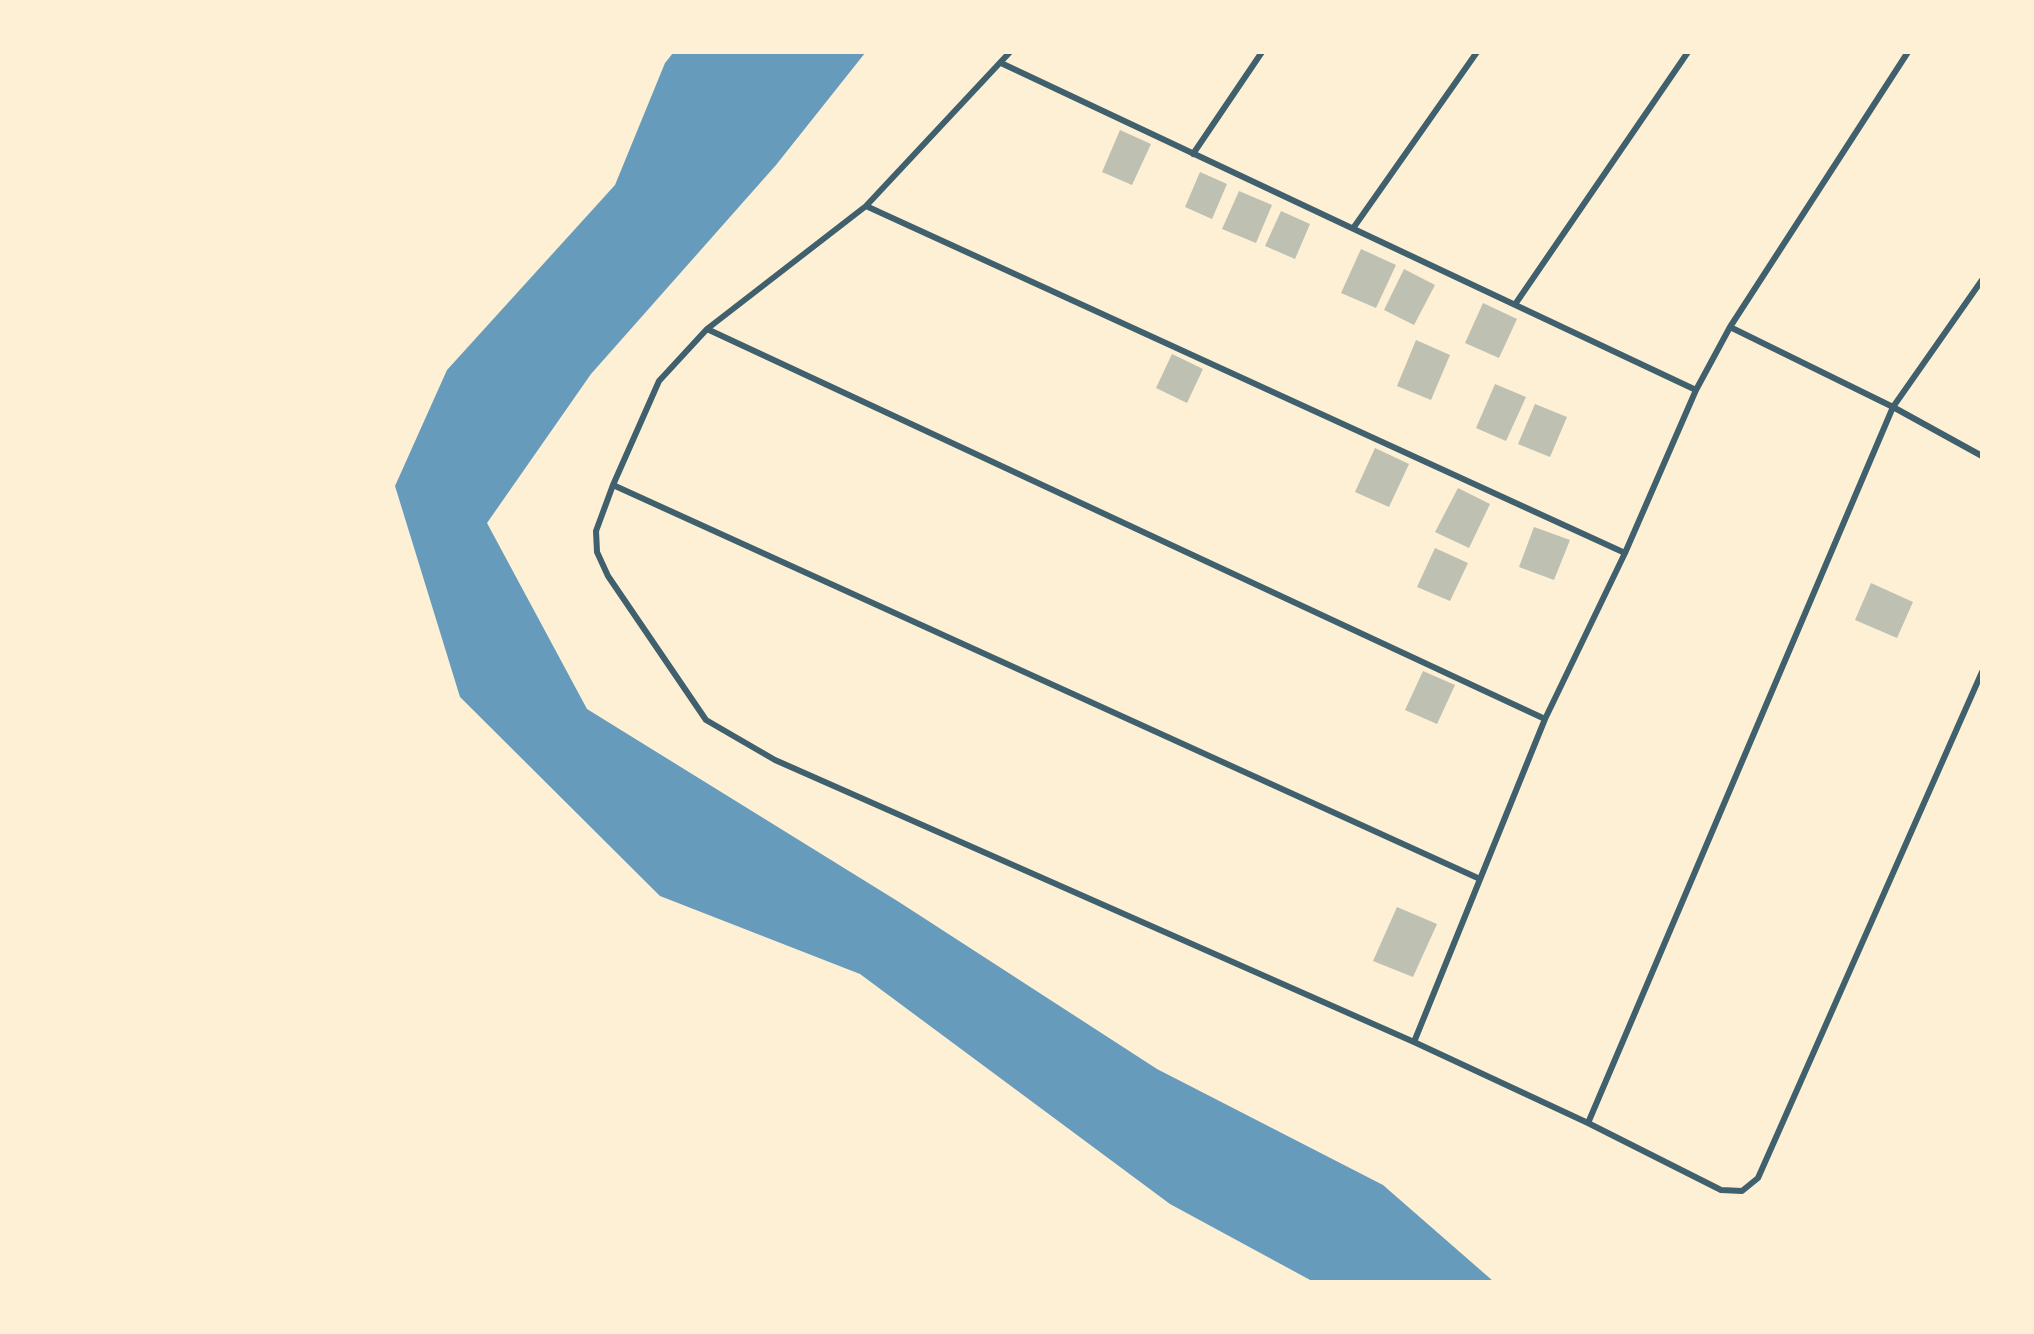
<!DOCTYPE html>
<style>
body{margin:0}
#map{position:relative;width:2034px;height:1334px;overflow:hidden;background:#fdf0d5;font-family:"Roboto Condensed",sans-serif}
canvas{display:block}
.frame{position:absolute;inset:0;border:54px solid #fdf0d5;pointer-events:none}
</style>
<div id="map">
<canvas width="2034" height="1334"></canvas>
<div class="frame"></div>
</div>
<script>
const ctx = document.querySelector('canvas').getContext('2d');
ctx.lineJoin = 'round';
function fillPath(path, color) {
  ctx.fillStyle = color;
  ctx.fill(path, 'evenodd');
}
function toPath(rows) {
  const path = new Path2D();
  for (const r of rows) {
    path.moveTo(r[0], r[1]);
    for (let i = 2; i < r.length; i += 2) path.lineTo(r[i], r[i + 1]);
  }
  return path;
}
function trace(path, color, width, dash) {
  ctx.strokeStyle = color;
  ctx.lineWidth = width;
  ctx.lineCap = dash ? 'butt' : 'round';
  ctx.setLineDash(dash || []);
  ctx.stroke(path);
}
const water = toPath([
 [673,53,865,53,776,165,591,374,487,523,587,709,899,902,1157,1069,1383,1185,1493,1281,1312,1281,1170,1204,860,974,660,896,460,697,395,486,447,370,615,185,665,63]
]);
const building = toPath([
 [1120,130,1151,144,1132,185,1102,172],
 [1200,172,1227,184,1212,219,1185,207],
 [1239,191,1272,205,1256,243,1222,229],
 [1281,211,1310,224,1295,259,1265,246],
 [1361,249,1396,265,1376,308,1341,293],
 [1404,269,1435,285,1414,325,1384,310],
 [1483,303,1517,319,1499,358,1465,343],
 [1416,340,1450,355,1431,400,1397,386],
 [1172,354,1203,369,1187,403,1156,388],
 [1495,384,1526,397,1506,441,1476,428],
 [1535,404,1567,417,1550,457,1518,444],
 [1375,448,1409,464,1389,507,1355,492],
 [1458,488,1490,504,1469,548,1435,532],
 [1534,527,1570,540,1554,580,1519,567],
 [1435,548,1468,563,1450,601,1417,587],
 [1871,583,1913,602,1897,638,1855,620],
 [1423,671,1455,685,1437,724,1405,710],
 [1397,907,1437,924,1413,977,1373,961]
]);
const minor = toPath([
 [1010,52,866,206,707,329,659,381,613,485,596,531,597,552,608,576,706,720,775,760,1414,1042,1588,1123,1721,1190,1742,1191,1758,1178,1982,672],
 [1001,63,1696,390],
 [1193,154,1262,52],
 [866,206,1625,553],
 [1354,227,1477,52],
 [1516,303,1688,52],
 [1730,327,1893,407,1982,456],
 [707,329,1545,719],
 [613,485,1480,879],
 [1414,1042,1545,719,1625,553,1696,390,1730,327,1908,52],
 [1588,1123,1893,407,1982,280]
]);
fillPath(water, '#669bbc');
fillPath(building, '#bec0b2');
trace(minor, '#3f606c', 6);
</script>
